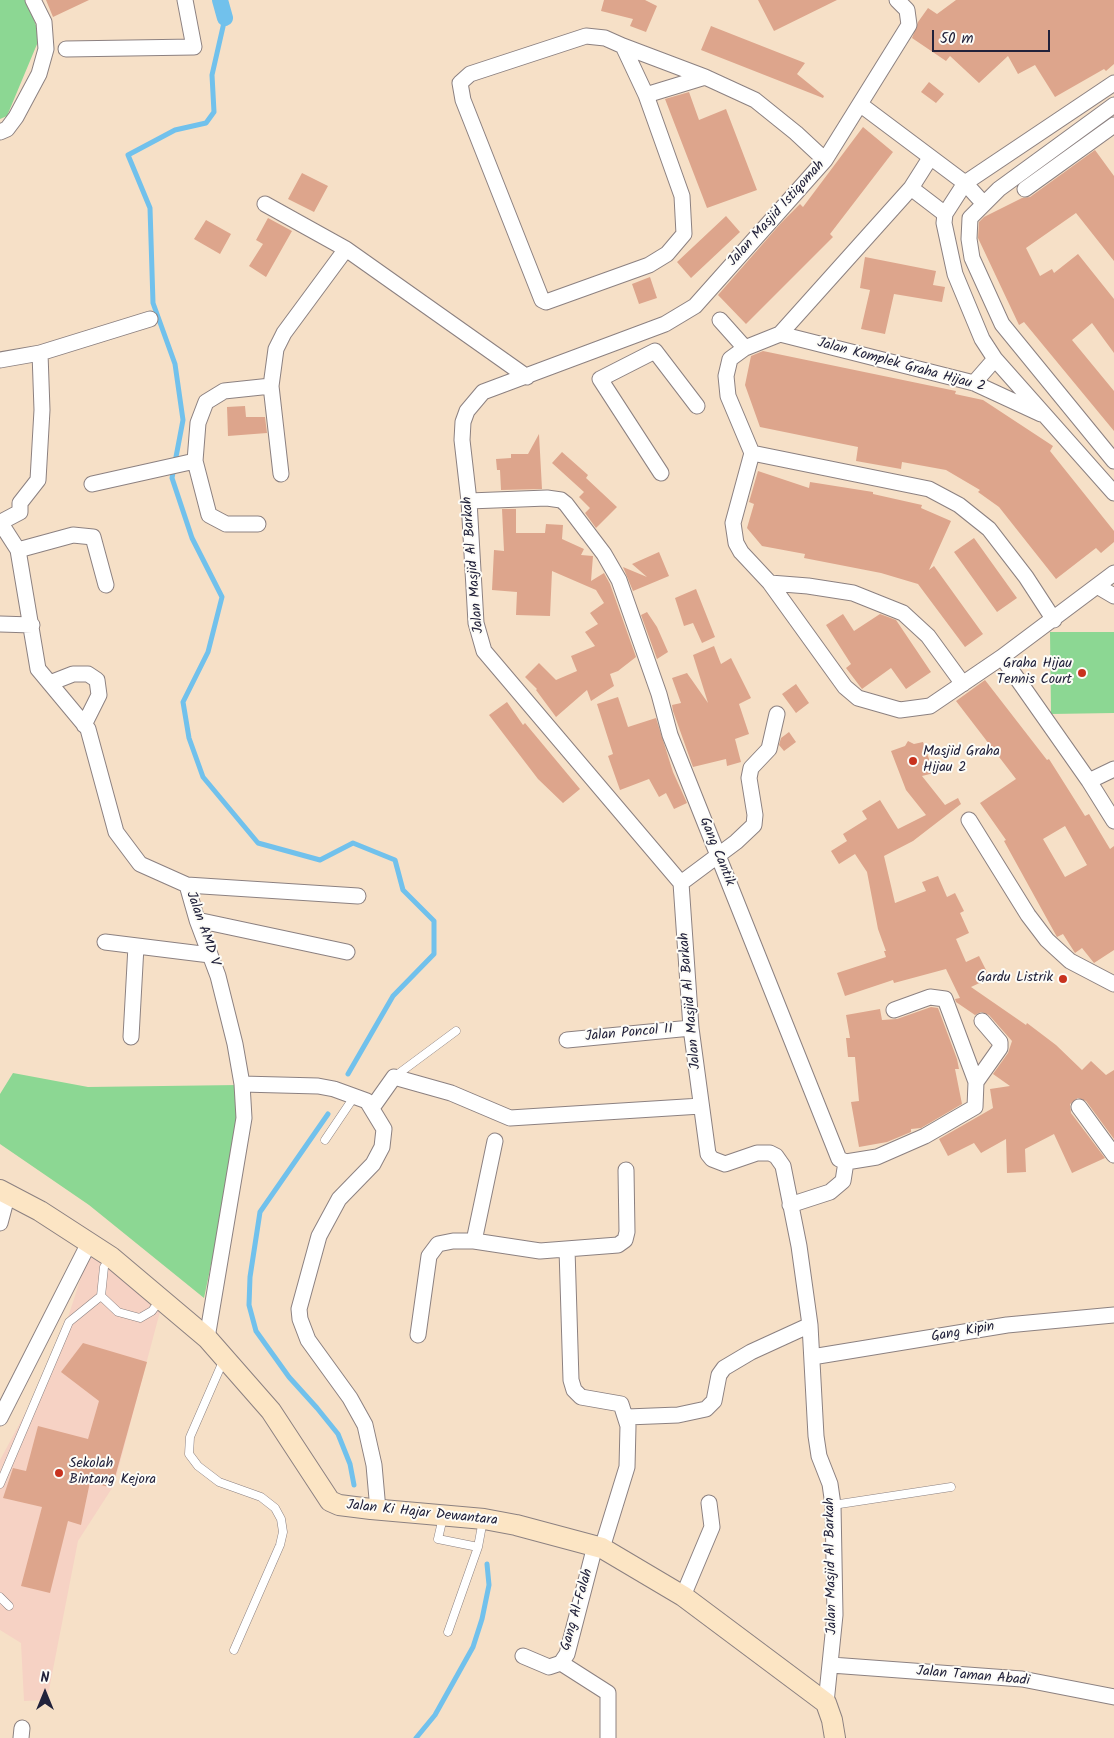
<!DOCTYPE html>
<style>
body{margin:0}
#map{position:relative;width:1114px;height:1738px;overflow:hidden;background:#f6e0c7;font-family:Kalam,sans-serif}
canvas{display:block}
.north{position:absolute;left:20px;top:1668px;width:50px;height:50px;-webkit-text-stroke:4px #fdfcf7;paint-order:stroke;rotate:0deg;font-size:14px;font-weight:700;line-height:20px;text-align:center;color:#22223b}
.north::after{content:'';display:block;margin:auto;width:18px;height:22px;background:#22223b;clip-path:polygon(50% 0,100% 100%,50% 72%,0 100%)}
.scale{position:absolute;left:932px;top:30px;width:118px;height:22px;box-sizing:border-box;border:2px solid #22223b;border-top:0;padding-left:6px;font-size:15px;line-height:18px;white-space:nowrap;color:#22223b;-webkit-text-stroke:4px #fdfcf7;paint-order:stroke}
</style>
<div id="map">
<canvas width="1114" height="1738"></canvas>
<div class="north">N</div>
<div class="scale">50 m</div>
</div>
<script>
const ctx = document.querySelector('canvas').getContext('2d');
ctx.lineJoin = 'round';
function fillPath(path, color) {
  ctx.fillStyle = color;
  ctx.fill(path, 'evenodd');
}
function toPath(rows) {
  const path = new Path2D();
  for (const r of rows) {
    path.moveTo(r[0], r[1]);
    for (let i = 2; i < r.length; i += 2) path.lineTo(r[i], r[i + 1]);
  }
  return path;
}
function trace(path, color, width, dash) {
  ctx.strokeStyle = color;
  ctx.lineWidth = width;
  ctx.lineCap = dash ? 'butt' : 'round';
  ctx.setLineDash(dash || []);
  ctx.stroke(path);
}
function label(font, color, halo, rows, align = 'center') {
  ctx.font = font + ' Kalam,sans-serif';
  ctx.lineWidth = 4;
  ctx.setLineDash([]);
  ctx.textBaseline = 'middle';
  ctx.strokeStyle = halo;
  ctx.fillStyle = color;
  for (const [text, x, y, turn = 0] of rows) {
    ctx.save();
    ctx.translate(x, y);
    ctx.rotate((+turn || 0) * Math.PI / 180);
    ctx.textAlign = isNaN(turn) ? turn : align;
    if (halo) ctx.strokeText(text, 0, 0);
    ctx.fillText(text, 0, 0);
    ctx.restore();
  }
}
const built = toPath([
 [89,1253,162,1304,114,1485,78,1541,47,1700,24,1701,21,1643,0,1630,0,1460,54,1360]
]);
const green = toPath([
 [0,0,27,0,40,37,7,116,0,119],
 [1050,632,1114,632,1114,713,1051,714],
 [13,1073,88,1087,238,1085,235,1151,204,1298,89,1205,0,1144,0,1094]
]);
const stream = toPath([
 [225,18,212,75,214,112,206,123,175,130,128,155,150,208,153,303,175,364,183,420,172,478,192,538,222,597,208,652,183,702,189,738,203,777,258,843,320,860,353,843,395,860,403,890,434,921,434,954,393,996,348,1074],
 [328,1114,260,1212,250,1277,249,1305,256,1331,289,1377,317,1408,338,1434,350,1464,354,1485],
 [416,1738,435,1715,473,1647,482,1619,489,1585,487,1564]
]);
const canal = toPath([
 [220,0,225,18]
]);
const building = toPath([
 [46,0,89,0,53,17],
 [604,0,645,0,657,6,646,32,630,26,633,19,601,11],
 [758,0,837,0,774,31],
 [956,0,1114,0,1114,64,1106,71,1104,69,1055,97,1035,65,1018,74,1008,56,979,83,950,56,946,61,912,38,918,22,928,8,937,14],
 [711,26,805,63,797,74,824,96,823,98,701,50],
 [929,82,944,94,936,103,921,92],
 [689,92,699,120,726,109,757,190,707,208,665,99],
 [863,127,893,152,830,234,833,237,746,324,718,295,781,223,800,204,803,207],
 [1095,150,1114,176,1114,261,1076,213,1026,248,1040,276,1052,269,1054,273,1078,254,1114,299,1114,353,1092,323,1072,340,1114,391,1114,431,1024,322,1019,325,978,238,979,222,984,217,1022,198,1030,197],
 [302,173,328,186,314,212,288,199],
 [726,216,740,232,691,278,677,262],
 [268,218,292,231,266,277,249,266,263,244,256,240],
 [206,220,231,234,220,254,194,239],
 [865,257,936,271,933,285,945,287,942,302,894,294,885,334,861,329,870,290,860,288],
 [650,277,657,298,639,304,632,284],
 [763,351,956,391,955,394,983,400,1053,446,1050,451,1114,531,1114,542,1101,553,1096,548,1056,579,999,507,978,492,980,490,946,470,902,462,901,469,856,461,858,447,760,427,745,385,751,356],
 [245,406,246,417,265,417,267,433,228,436,227,407],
 [539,434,542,489,501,490,500,470,497,470,496,459,511,458,511,454,528,454],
 [562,452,588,475,586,478,617,507,596,528,585,513,590,508,579,497,584,492,552,463],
 [758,471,809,488,810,482,873,492,873,494,922,505,921,508,951,521,929,570,934,566,983,634,965,647,918,584,881,573,804,558,805,554,762,546,747,528,754,504,749,502],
 [502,509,516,509,516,533,545,533,546,524,563,525,562,539,584,549,581,555,593,556,591,581,604,573,610,584,636,657,618,671,610,674,614,686,591,701,587,690,556,717,536,690,537,689,525,677,539,663,556,680,577,671,571,656,595,646,585,632,598,624,590,613,604,603,596,590,552,571,550,616,516,615,517,592,492,590,494,550,504,551],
 [974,538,1017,598,997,612,954,552],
 [659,552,669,576,633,591,623,567,647,577,632,564],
 [696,589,715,637,702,643,693,623,684,626,675,598],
 [647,612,657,627,668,652,657,659,641,615],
 [843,614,854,631,880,614,896,620,931,672,906,689,891,668,862,689,846,668,851,664,826,625],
 [714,646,721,664,731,658,751,698,739,704,749,734,735,739,741,762,727,766,726,759,693,767,673,711,672,705,681,703,672,678,687,673,708,703,693,655],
 [985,680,1047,760,1049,759,1085,816,1089,814,1110,849,1114,846,1114,950,1094,963,1082,948,1075,953,1063,934,1057,937,1004,841,1006,840,980,803,1016,779,956,701],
 [1065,826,1087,865,1065,877,1043,839],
 [796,684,809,703,796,713,782,694],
 [618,697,628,727,656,718,673,772,687,803,674,809,666,793,659,797,649,779,620,790,608,756,613,754,597,704],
 [507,702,523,725,525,723,580,789,563,803,538,779,489,715],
 [789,732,796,742,784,751,779,745,781,738],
 [908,741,914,744,923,742,934,773,922,776,945,805,958,798,961,804,913,841,884,856,895,903,926,891,922,882,938,876,947,897,955,893,964,911,960,913,969,933,956,939,966,962,979,956,990,978,971,987,1026,1025,1027,1023,1056,1045,1082,1070,1091,1061,1106,1075,1114,1070,1114,1139,1086,1101,1078,1098,1070,1104,1071,1113,1105,1158,1072,1173,1054,1134,1025,1149,1026,1172,1007,1173,1006,1139,981,1153,974,1143,948,1156,939,1139,993,1108,990,1089,1010,1086,993,1074,1008,1053,1012,1041,989,1015,981,1012,975,1015,956,1002,955,999,960,998,946,969,894,983,893,980,845,996,837,973,886,957,884,951,886,951,878,929,867,872,855,854,839,864,831,851,847,841,843,834,867,819,862,811,880,800,898,829,926,815,906,790,891,751,905,746],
 [931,1007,938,1008,957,1059,959,1069,955,1069,962,1104,921,1128,911,1129,911,1132,887,1142,859,1147,851,1102,859,1101,855,1057,848,1057,846,1038,850,1038,846,1015,880,1009,882,1020,897,1019],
 [83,1343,147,1362,112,1488,90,1482,81,1525,68,1521,50,1593,21,1586,42,1507,3,1498,13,1468,26,1471,38,1426,88,1439,99,1401,61,1372]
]);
const service = toPath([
 [394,1077,456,1031],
 [325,1140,354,1097],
 [111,1257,104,1267,101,1296,118,1312,140,1318,152,1311,160,1300],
 [224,1359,190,1437,189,1454,198,1466,219,1482,261,1497,275,1508,281,1519,283,1532,280,1545,234,1650],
 [0,1484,69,1322,101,1296],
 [833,1505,951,1487],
 [443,1517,438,1539,478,1547],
 [0,1597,9,1606],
 [448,1632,478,1547,483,1520]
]);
const minor = toPath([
 [623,46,605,38,586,36,470,74,460,83,463,100,542,300,546,302,649,265,667,254,684,234,682,196,646,95,623,46,705,77,755,100,796,133,825,160],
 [66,49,194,47,185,0],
 [1114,83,965,183,945,214,944,223,955,274,982,339,995,359,1114,493],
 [646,95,705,77],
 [861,105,965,183,984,204],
 [1114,105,999,189,970,218,969,239,972,258,1002,324,1114,461],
 [0,132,7,129,16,117,39,74,46,49,44,22,33,0],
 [930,158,911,188,780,334,745,348,730,359,726,376,728,396,752,453,733,523,736,543,741,552,770,583,845,687,858,698,900,710,930,706,1002,657,1114,573],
 [911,188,945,214],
 [1025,189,1114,125],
 [265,204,346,249],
 [720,320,745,348],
 [780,334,974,383,1041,414],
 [0,360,40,353,150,319],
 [974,383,995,359],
 [271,386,281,474],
 [752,453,929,489,959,505,989,529,1026,577,1054,620],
 [661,473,600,379,655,351,697,406],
 [92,484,195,461],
 [469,501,547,498,561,500,566,504,604,554,619,580,659,694,670,735,839,1159,846,1162,877,1157,925,1136,975,1107,976,1082,945,999,930,997,894,1010],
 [0,522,18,550,38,669,88,729,116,832,140,864,187,885,358,896],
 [1,522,20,512,20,503,38,480,42,410,40,353],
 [258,524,226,524,209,515,195,461,198,423,206,402,224,391,271,386,276,349,284,333,346,249,527,377],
 [18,550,73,535,93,537,106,585],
 [770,583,808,586,853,593,903,613,928,636,963,684],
 [1097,586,1114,596],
 [0,624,32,625],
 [1002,657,1089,781,1114,821],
 [50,683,73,674,88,674,97,680,99,695,84,725],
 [1089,781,1114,769],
 [969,820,1028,915,1047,940,1070,961,1114,984],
 [681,883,736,842,754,825,755,815,749,778,751,768,769,749,777,714],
 [187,885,197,920,218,976,235,1044,242,1084,244,1118,207,1338],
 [197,920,347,952],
 [105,942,210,955],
 [131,1037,136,946],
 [567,1040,691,1028],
 [976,1082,1000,1048,1000,1042,982,1021],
 [242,1084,318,1086,334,1089,367,1101,384,1129,382,1147,373,1164,339,1199,319,1236,299,1309,300,1319,308,1340,350,1398,365,1425,374,1465,378,1510],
 [1079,1107,1114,1155],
 [372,1108,394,1077,451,1093,510,1118,701,1106],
 [790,1205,830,1192,843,1181,846,1162],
 [0,1223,8,1193],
 [474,1241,495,1141],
 [567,1249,571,1380,574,1390,581,1397,621,1404,628,1426,627,1467,602,1548],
 [418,1335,429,1256,438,1244,453,1241,474,1241,540,1251,618,1245,625,1240,627,1232,626,1170],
 [812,1357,1007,1325,1114,1315],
 [627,1417,678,1415,706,1409,714,1401,719,1375,724,1368,751,1352,810,1325],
 [0,1418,89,1243],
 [683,1596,712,1527,709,1503],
 [523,1656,549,1667,561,1663,567,1654,595,1546],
 [561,1663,608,1693,608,1738],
 [831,1665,1022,1679,1114,1697],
 [826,1703,835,1615,833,1505,830,1484,819,1456,816,1436,810,1325,799,1246,783,1166,776,1156,770,1153,757,1153,725,1164,712,1159,708,1154,691,1028,681,883,484,651,476,623,469,501,462,440,463,422,467,411,483,392,665,324,695,306,825,160,909,25,907,10,897,0],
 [21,1738,22,1728]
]);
const secondary = toPath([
 [0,1190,40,1211,111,1257,207,1338,271,1411,330,1501,339,1505,371,1509,484,1519,516,1525,602,1548,683,1596,826,1703,832,1720,835,1738]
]);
const markers = [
 [1082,673,5,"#c8321e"],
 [913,761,5,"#c8321e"],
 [1063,979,5,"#c8321e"],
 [59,1473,5,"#c8321e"]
];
const streetNames = [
 ["Jalan Masjid Istiqomah",777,214,-48],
 ["Jalan Komplek Graha Hijau 2",901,366,15],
 ["Jalan Masjid Al Barkah",474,565,-95],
 ["Gang Cantik",716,852,68],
 ["Jalan AMD V",202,929,71],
 ["Jalan Masjid Al Barkah",691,1001,-95],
 ["Jalan Poncol II",629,1034,-5],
 ["Gang Kipin",963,1333,-10],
 ["Jalan Ki Hajar Dewantara",422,1514,6],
 ["Jalan Masjid Al Barkah",832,1566,-91],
 ["Gang Al-Falah",578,1610,-74],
 ["Jalan Taman Abadi",973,1677,5]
];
const poiNames = [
 ["Graha Hijau",1072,665],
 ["Tennis Court",1072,681],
 ["Masjid Graha",923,753,"left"],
 ["Hijau 2",923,769,"left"],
 ["Gardu Listrik",1053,979],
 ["Sekolah",69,1465,"left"],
 ["Bintang Kejora",69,1481,"left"]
];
fillPath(built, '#f6d2c4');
fillPath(green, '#8cd793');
trace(stream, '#71c1ec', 5);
trace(canal, '#71c1ec', 16);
fillPath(building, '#dda58c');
trace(service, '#8c8181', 9);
trace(minor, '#8c8181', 17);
trace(secondary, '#8c8181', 22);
trace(service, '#fff', 8);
trace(minor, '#fff', 15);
trace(secondary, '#fce5c4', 20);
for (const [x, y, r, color] of markers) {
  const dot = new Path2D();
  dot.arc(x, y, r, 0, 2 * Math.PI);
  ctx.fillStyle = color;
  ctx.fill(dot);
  trace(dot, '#fdfcf7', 2);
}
label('14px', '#22223b', '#fdfcf7', streetNames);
label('14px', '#22223b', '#fdfcf7', poiNames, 'right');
</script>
